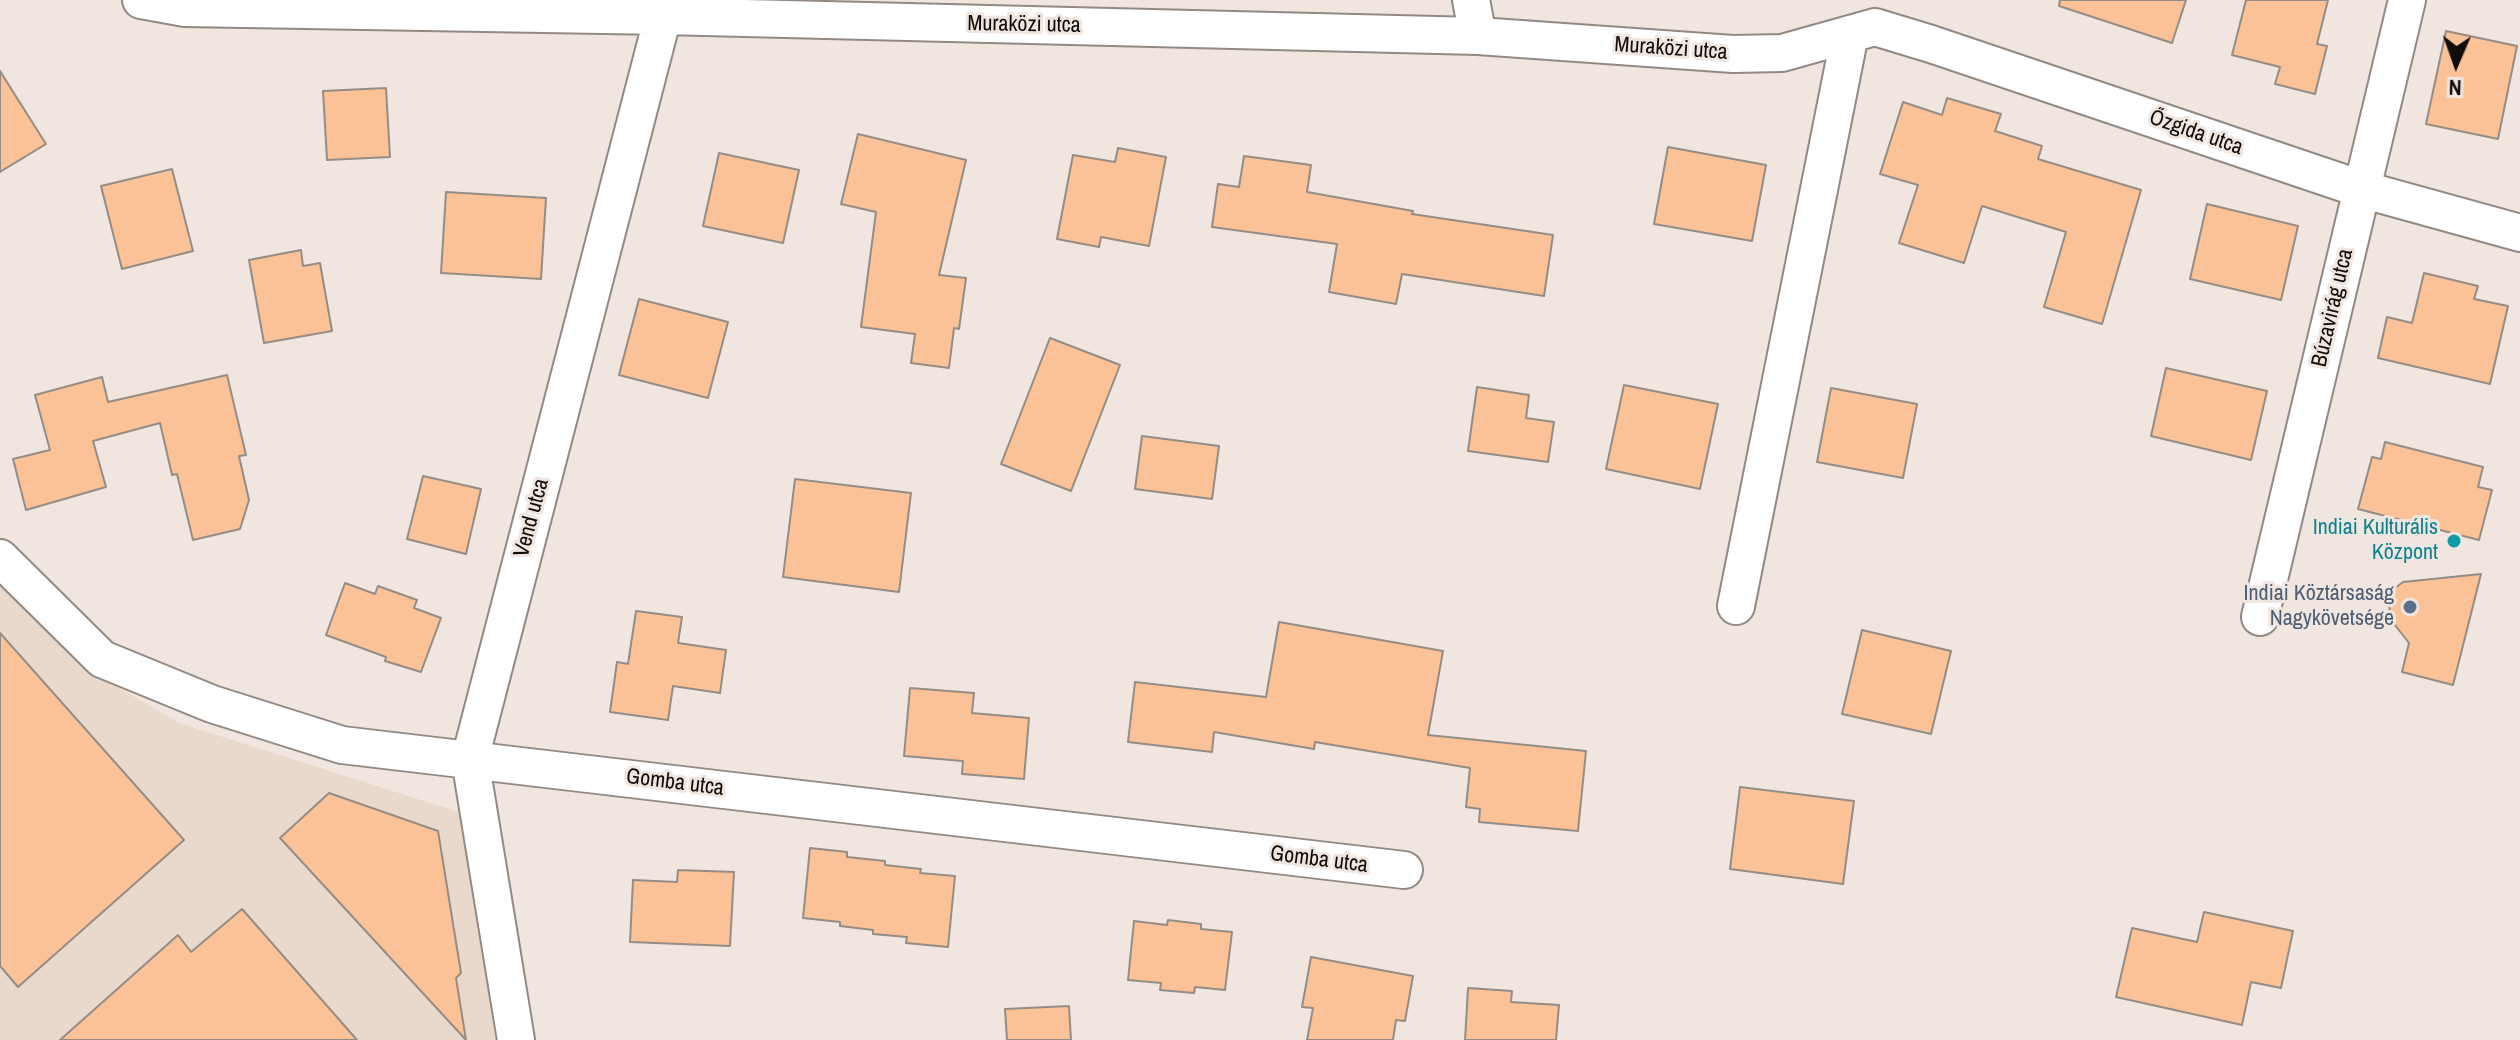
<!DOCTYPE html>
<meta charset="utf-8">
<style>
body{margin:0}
#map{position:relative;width:2520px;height:1040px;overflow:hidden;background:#f0e6df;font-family:"Archivo Narrow",sans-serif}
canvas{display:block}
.north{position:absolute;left:2416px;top:24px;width:80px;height:80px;-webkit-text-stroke:6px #f0e6df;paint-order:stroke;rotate:182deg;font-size:22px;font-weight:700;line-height:32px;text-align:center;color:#0f0c0a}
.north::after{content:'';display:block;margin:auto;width:28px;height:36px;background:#0f0c0a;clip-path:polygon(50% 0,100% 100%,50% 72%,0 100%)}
</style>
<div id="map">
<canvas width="2520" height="1040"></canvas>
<div class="north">N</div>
</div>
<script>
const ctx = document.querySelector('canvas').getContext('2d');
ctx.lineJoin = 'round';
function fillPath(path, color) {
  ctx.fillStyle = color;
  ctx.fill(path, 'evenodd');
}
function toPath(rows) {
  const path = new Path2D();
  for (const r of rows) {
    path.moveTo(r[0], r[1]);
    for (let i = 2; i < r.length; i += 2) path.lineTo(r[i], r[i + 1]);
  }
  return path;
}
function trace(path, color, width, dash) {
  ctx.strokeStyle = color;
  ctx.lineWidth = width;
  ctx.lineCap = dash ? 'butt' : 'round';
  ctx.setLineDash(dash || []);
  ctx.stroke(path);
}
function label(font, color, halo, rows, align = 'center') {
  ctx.font = font + ' "Archivo Narrow",sans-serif';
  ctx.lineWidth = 6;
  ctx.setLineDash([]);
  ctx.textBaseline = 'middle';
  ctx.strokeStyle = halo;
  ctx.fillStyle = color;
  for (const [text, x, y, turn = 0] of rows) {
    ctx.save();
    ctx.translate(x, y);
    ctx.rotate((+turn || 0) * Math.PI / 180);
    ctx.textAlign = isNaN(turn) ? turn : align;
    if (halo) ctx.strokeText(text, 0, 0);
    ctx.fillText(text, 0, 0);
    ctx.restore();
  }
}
const built = toPath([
 [0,582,106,680,179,723,462,813,495,1040,0,1040]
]);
const building = toPath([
 [2060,0,2186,0,2172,43,2059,6,2060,0],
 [2246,0,2328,0,2317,44,2327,46,2315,94,2275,84,2280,67,2232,55,2246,0],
 [2446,31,2517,46,2498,139,2426,124,2446,31],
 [0,71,46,144,0,172,0,71],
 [386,88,390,157,327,160,323,91,386,88],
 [1947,98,2001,114,1995,131,2042,146,2038,159,2141,190,2102,324,2044,307,2066,232,1982,206,1964,263,1899,243,1918,185,1880,174,1903,102,1942,115,1947,98],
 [858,134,966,160,939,275,966,278,959,329,954,328,949,368,911,363,915,334,861,327,876,212,841,204,858,134],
 [1668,147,1766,165,1752,241,1654,224,1668,147],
 [1118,148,1166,157,1149,246,1101,237,1099,247,1057,239,1073,155,1115,162,1118,148],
 [719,153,799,170,783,243,703,226,719,153],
 [1244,156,1311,165,1307,192,1413,211,1412,214,1553,235,1544,296,1402,274,1396,304,1329,292,1337,244,1212,227,1218,184,1239,187,1244,156],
 [172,169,193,251,122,269,101,186,172,169],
 [446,192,546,198,541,279,441,273,446,192],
 [2207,204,2298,226,2281,300,2190,279,2207,204],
 [301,250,303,266,320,263,332,331,264,343,249,260,301,250],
 [2424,273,2478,286,2474,299,2508,306,2490,384,2378,358,2387,317,2412,323,2424,273],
 [639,299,728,322,708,398,619,375,639,299],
 [1050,338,1120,365,1071,491,1001,464,1050,338],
 [2166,368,2267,391,2251,460,2151,436,2166,368],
 [227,375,246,455,239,456,249,500,240,529,193,540,177,474,172,475,160,423,93,441,106,487,26,510,13,459,50,450,35,395,102,377,108,402,227,375],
 [1624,385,1718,404,1700,489,1606,469,1624,385],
 [1477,387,1529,395,1526,418,1554,422,1548,462,1468,451,1477,387],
 [1831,388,1917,404,1903,478,1817,462,1831,388],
 [1142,436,1219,446,1212,499,1135,489,1142,436],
 [2385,442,2483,467,2478,487,2492,490,2479,540,2358,509,2372,457,2381,459,2385,442],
 [423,476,481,489,466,554,407,539,423,476],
 [795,479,911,493,899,592,783,577,795,479],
 [2481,574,2453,685,2402,672,2409,643,2391,620,2389,605,2395,588,2403,582,2481,574],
 [345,583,375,594,378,586,417,600,414,608,441,618,421,672,385,661,386,657,326,635,345,583],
 [636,611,682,617,678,643,726,650,720,693,673,686,668,720,610,712,617,662,628,664,636,611],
 [1279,622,1443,651,1428,735,1586,751,1578,831,1479,822,1480,809,1466,807,1470,768,1315,742,1314,749,1214,732,1212,752,1128,742,1135,682,1266,697,1279,622],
 [1862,630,1951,651,1931,734,1842,714,1862,630],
 [0,633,184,840,18,987,0,966,0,633],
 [910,688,974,693,972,713,1029,718,1024,779,962,774,963,761,904,756,910,688],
 [1740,787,1854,801,1843,884,1730,869,1740,787],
 [329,793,438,831,461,973,456,978,466,1040,280,838,329,793],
 [810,848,847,852,847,857,885,861,885,865,921,869,920,873,955,876,948,947,906,943,907,937,873,934,873,930,840,926,840,922,803,918,810,848],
 [678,870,734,872,730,946,630,942,633,880,677,882,678,870],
 [242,909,357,1040,60,1040,178,935,191,952,242,909],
 [2204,912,2293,931,2281,988,2251,982,2242,1025,2116,997,2132,928,2197,942,2204,912],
 [1168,920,1201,924,1201,929,1232,932,1225,990,1195,987,1194,993,1160,990,1161,983,1128,980,1134,921,1167,925,1168,920],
 [1311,957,1413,976,1405,1021,1396,1020,1393,1040,1307,1040,1313,1008,1302,1007,1311,957],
 [1468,988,1512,991,1511,1002,1559,1005,1556,1040,1465,1040,1468,988],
 [1069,1006,1071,1040,1007,1040,1005,1009,1069,1006]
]);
const minor = toPath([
 [141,0,185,8,663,16,1478,36,1733,54,1782,53,1875,27],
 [1471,0,1478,36],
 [1875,27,1931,44,2361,189,2520,233],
 [0,558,102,659,212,704,342,745,1404,870],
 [1736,606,1850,34],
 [2260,617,2407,0],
 [516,1040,470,759,663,16,663,0]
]);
const markers = [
 [2454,541,8,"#0f9aa8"],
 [2410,607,8,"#5c6f8a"]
];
const streetNames = [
 ["Muraközi utca",1024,25,1],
 ["Muraközi utca",1671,49,4],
 ["Őzgida utca",2196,133,19],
 ["Búzavirág utca",2333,308,-77],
 ["Vend utca",532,518,-75],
 ["Gomba utca",675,783,7],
 ["Gomba utca",1319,860,7]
];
const cultureNames = [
 ["Indiai Kulturális",2438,528],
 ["Központ",2438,553]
];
const serviceNames = [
 ["Indiai Köztársaság",2394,594],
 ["Nagykövetsége",2394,619]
];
fillPath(built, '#e9d9cd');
fillPath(building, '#fac296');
trace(building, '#958c85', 2);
trace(minor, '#928983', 40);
trace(minor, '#fff', 36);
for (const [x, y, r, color] of markers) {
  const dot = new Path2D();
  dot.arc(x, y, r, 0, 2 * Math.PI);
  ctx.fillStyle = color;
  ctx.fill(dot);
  trace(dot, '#f0e6df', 3);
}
label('22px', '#0f0c0a', '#f0e6df', streetNames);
label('22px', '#0d838f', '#f0e6df', cultureNames, 'right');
label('22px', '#4e5e75', '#f0e6df', serviceNames, 'right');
</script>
